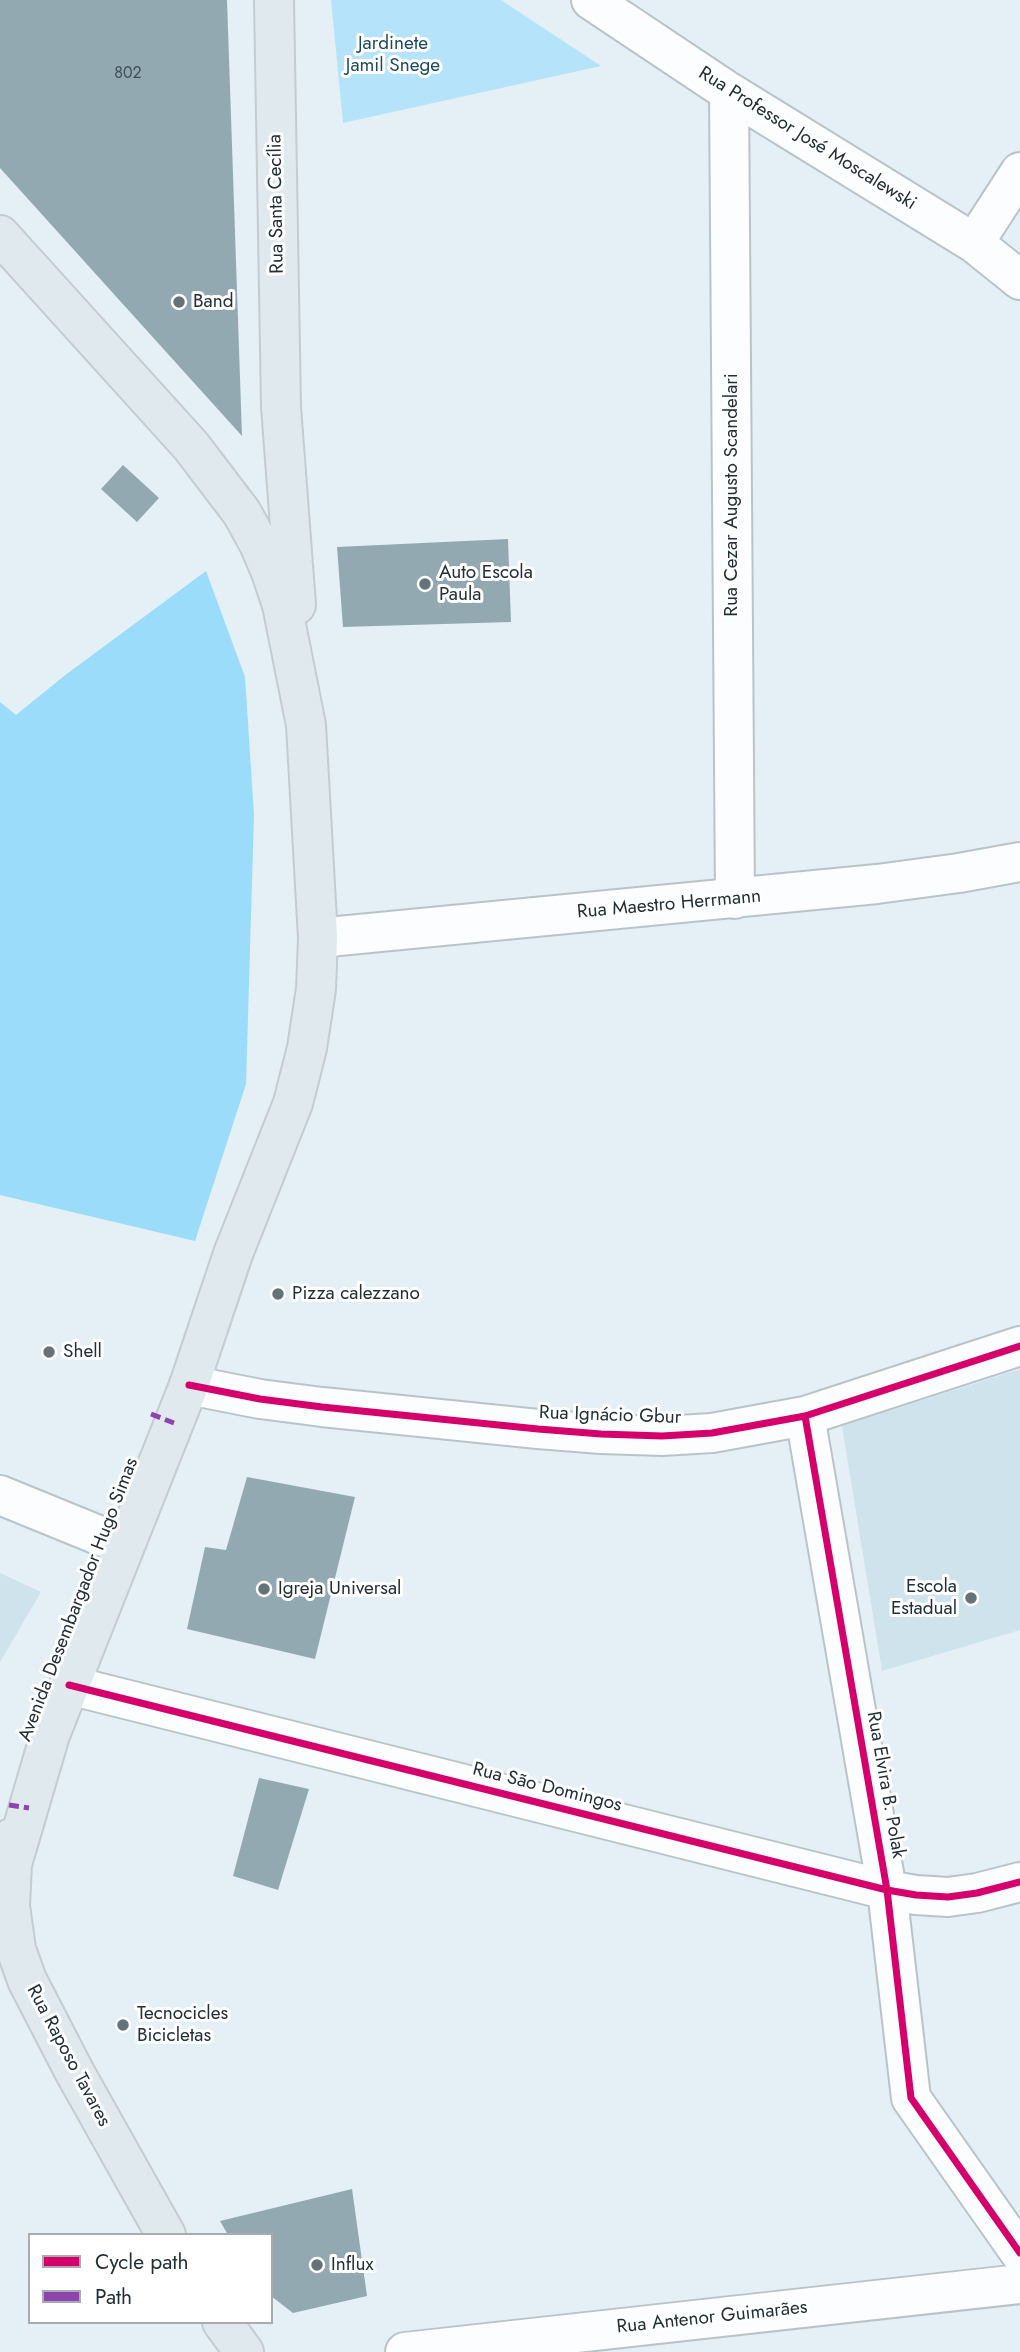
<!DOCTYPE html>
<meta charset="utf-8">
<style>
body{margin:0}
#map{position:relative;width:1020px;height:2352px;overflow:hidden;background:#e4f0f6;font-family:Jost,sans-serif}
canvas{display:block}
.legend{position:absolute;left:28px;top:2233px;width:245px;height:91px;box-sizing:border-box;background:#fff;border:2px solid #a6acaf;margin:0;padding:9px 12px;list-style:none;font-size:21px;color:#212f36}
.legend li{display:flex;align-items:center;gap:14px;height:35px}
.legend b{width:35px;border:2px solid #a6acaf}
</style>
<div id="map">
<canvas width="1020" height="2352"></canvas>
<ul class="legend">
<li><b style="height:9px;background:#d6006c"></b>Cycle path</li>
<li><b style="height:9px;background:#8e44ad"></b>Path</li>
</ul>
</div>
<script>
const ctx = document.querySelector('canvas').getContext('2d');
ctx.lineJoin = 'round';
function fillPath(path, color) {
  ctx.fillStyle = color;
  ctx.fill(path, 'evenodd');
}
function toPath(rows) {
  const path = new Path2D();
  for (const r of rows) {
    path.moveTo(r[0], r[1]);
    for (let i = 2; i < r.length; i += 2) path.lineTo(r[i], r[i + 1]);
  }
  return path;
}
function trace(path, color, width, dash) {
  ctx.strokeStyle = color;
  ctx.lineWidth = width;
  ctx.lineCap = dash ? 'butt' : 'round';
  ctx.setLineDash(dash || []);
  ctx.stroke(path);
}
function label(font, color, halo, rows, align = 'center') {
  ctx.font = font + ' Jost,sans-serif';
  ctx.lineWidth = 6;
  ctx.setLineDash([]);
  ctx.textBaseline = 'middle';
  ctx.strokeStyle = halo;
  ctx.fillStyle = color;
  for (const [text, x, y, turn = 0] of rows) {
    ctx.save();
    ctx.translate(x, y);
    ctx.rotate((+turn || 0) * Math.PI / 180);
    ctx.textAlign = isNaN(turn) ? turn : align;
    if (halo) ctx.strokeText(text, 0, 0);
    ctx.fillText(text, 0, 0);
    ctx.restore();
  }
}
const built = toPath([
 [1020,1369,1020,1630,882,1671,842,1426],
 [0,1573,41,1592,0,1662]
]);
const green = toPath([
 [331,0,501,0,601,66,343,123]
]);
const forest = toPath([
 [206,571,245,677,254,815,246,1084,195,1241,0,1195,0,702,16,715,64,676]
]);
const building = toPath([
 [0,0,227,0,242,436,0,168],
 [123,465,159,498,137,522,101,489],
 [508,539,511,622,343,627,337,547],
 [247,1477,355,1497,315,1659,187,1629,205,1547,226,1550],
 [259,1778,309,1789,278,1890,233,1876],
 [352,2189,367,2296,293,2313,271,2296,271,2235,228,2235,220,2221]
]);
const minor = toPath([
 [591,0,729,92,974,243,1020,280],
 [729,92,735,899],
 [974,243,1020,172],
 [318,938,877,884,959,873,1020,862],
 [189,1385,260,1399,322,1407,538,1429,601,1434,662,1436,712,1433,805,1416,1020,1346],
 [805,1416,887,1890,911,2098,1020,2253],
 [0,1495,103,1537],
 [69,1685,887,1890,916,1895,948,1897,977,1893,1020,1882],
 [405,2352,1020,2284]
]);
const major = toPath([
 [274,0,281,407,296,605],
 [0,235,191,446,242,513,259,544,271,572,282,605,306,725,318,938,316,989,307,1048,293,1103,233,1254,189,1385,50,1735,12,1864],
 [11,1838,12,1864,10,1906,16,1949,27,1980,74,2071,166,2235],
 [222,2322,244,2352]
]);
const quiet = toPath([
 [151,1414,174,1423],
 [9,1805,29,1808]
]);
const cycleway = toPath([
 [189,1385,260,1399,322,1407,538,1429,601,1434,662,1436,712,1433,805,1416,1020,1346],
 [805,1416,887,1890,911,2098,1020,2253],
 [69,1685,887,1890,916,1895,948,1897,977,1893,1020,1882]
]);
const markers = [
 [179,302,7,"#657379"],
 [425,584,7,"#657379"],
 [278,1294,7,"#657379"],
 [49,1352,7,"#657379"],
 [264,1589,7,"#657379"],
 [971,1598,7,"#657379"],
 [123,2025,7,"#657379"],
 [317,2265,7,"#657379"]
];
const numberNames = [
 ["802",128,74]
];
const parkNames = [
 ["Jardinete",393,44],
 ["Jamil Snege",393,66]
];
const streetNames = [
 ["Rua Professor José Moscalewski",807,139,32],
 ["Rua Santa Cecília",277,204,-91],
 ["Rua Cezar Augusto Scandelari",732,495,-90],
 ["Rua Maestro Herrmann",669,905,-5],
 ["Rua Ignácio Gbur",610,1416,2],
 ["Avenida Desembargador Hugo Simas",79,1600,-69],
 ["Rua Elvira B. Polak",885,1785,80],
 ["Rua São Domingos",547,1788,14],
 ["Rua Raposo Tavares",68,2056,62],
 ["Rua Antenor Guimarães",712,2318,-6]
];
const poiNames = [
 ["Band",193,302],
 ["Auto Escola",439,573],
 ["Paula",439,595],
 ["Pizza calezzano",292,1294],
 ["Shell",63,1352],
 ["Escola",957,1587,"right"],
 ["Estadual",957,1609,"right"],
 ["Igreja Universal",278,1589],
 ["Tecnocicles",137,2014],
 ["Bicicletas",137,2036],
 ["Influx",331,2265]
];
fillPath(built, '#cfe3ec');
fillPath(green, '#b5e4fa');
fillPath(forest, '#9adcf9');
fillPath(building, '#93a9b2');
trace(minor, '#b9c4ca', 42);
trace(major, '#c5ccd0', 42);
trace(minor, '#fbfdfe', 38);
trace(major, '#e0eaee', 38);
trace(quiet, '#8e44ad', 5, [10, 5]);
trace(cycleway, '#d6006c', 7);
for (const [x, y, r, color] of markers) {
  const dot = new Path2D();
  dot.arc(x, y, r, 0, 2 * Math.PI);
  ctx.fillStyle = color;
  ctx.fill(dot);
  trace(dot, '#fff', 2.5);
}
label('16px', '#3e4e55', null, numberNames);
label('19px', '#1b4a5e', '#fff', parkNames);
label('19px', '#212f36', '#fff', streetNames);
label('19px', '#212f36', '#fff', poiNames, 'left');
</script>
